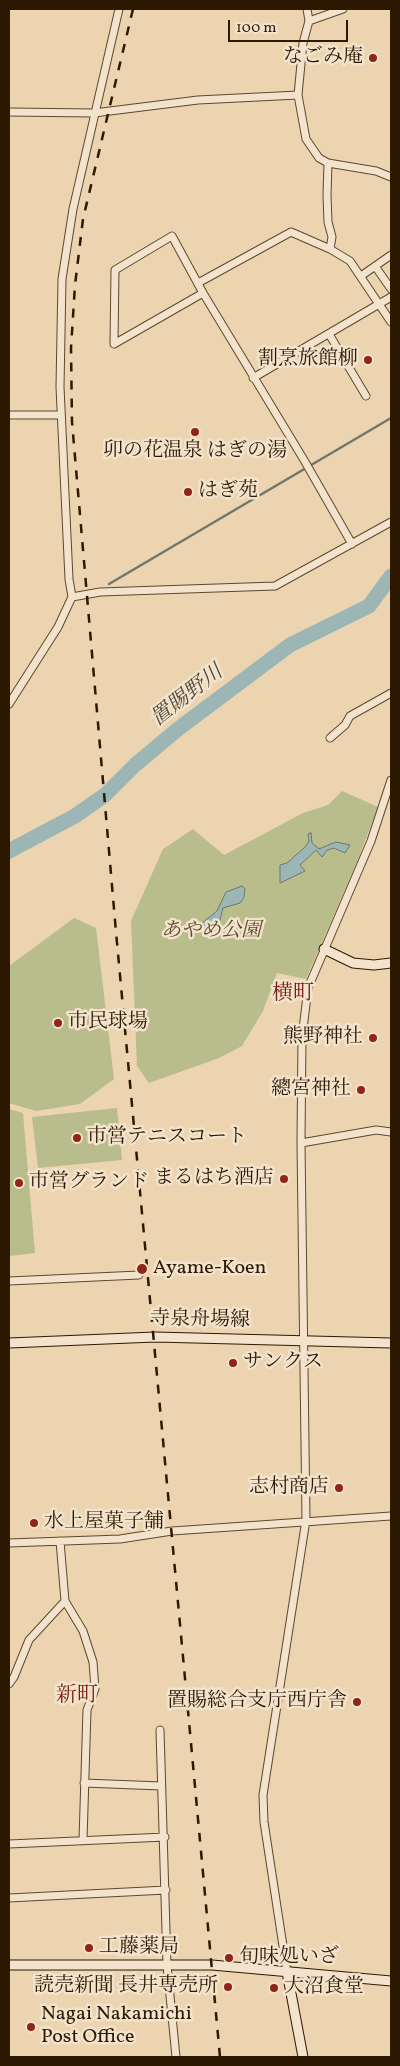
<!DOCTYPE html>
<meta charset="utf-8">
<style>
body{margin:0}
#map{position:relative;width:400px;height:2066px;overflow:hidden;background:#ecd4b0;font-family:Vollkorn,serif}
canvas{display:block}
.frame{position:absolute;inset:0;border:10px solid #2d1901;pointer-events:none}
.scale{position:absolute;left:228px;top:20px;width:120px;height:22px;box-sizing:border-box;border:2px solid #2d1901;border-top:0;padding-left:6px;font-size:15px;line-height:18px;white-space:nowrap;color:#2d1901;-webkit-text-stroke:4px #f3e3cc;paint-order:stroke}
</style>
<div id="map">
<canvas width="400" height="2066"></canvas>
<div class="frame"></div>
<div class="scale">100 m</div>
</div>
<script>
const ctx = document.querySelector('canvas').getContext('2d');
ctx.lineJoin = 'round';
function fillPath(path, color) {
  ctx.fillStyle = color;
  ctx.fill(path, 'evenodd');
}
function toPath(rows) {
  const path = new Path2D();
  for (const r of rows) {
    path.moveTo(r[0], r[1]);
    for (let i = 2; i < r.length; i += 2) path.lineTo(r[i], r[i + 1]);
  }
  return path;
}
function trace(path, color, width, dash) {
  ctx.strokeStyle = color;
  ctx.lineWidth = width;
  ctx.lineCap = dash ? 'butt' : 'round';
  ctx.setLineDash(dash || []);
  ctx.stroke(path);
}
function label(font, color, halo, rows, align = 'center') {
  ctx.font = font + ' Vollkorn,"Noto Serif JP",serif';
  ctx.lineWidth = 5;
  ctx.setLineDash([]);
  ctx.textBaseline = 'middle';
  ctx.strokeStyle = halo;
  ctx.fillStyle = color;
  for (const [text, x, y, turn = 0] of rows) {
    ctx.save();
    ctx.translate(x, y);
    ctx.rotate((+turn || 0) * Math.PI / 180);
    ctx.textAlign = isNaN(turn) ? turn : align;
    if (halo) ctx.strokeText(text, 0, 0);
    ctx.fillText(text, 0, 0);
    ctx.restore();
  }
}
const green = toPath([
 [342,791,378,807,356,864,306,979,277,973,263,1011,242,1046,219,1058,149,1083,137,1066,131,921,163,849,193,829,224,855,303,813,328,805],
 [74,918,96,928,114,1079,80,1104,36,1111,9,1103,9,966],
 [117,1108,122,1160,38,1168,32,1117],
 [9,1109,23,1113,35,1253,9,1256]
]);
const water = toPath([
 [311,833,312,843,319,849,336,842,350,845,345,853,334,848,327,850,322,857,316,850,300,865,305,871,280,883,280,865,287,863,305,847,309,841,308,834,311,833],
 [242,886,245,889,244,897,240,903,223,908,220,920,211,934,204,933,202,923,217,911,226,892,242,886]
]);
const stream = toPath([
 [109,584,391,418]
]);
const river = toPath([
 [9,851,75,816,105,795,135,765,178,729,290,645,369,606,391,576]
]);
const street = toPath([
 [307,9,309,21,303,43,298,95,306,139,319,158,328,163,376,171,391,177],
 [309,21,343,9],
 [9,112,94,113,198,100,298,95],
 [328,163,327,195,328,222,332,237,330,249],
 [375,266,391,289],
 [361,276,391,255],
 [198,283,291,232,330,249,350,261,391,322],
 [203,293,114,344,115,270,172,236,203,293,304,460,352,544],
 [329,334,366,396],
 [253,378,391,297],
 [9,415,61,415],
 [72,597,100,592,275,586,391,522],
 [9,704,58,627,72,597,69,579,60,387,62,279,73,209,119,9],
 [330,738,345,725,350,716,391,693],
 [301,1143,376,1130,391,1132],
 [9,1281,139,1275],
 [60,1541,65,1601,83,1631,93,1662,95,1689,87,1710,83,1840],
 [9,1543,120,1539,172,1531,391,1516],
 [9,1684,14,1677,29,1640,65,1601],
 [160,1730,167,1965,176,2057],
 [84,1783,161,1786],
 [9,1844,165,1837],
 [9,1898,166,1890],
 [287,1972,264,1822,263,1795,306,1520,301,1143,302,1037,308,988,371,841,391,780]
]);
const secondary = toPath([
 [324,949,353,963,374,965,391,963],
 [9,1343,155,1337,391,1343],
 [9,1965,212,1965,391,1981],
 [287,1972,303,2057]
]);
const rail = toPath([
 [133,9,83,219,75,285,71,348,72,422,116,932,220,2057]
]);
const markers = [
 [373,58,5,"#8f2418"],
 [368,360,5,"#8f2418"],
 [195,432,5,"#8f2418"],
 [188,492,5,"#8f2418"],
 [58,1023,5,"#8f2418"],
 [373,1038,5,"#8f2418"],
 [361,1090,5,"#8f2418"],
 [77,1138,5,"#8f2418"],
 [284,1179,5,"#8f2418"],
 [19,1183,5,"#8f2418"],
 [142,1269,6,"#8f2418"],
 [233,1363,5,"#8f2418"],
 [339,1488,5,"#8f2418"],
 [34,1523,5,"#8f2418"],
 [357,1702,5,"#8f2418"],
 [89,1948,5,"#8f2418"],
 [229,1958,5,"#8f2418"],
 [228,1987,5,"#8f2418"],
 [274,1988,5,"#8f2418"],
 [31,2027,5,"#8f2418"]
];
const poiNames = [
 ["なごみ庵",363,58,"right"],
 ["割烹旅館柳",358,360,"right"],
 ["卯の花温泉 はぎの湯",195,452,"center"],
 ["はぎ苑",198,492],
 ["市民球場",68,1023],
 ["熊野神社",363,1038,"right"],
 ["總宮神社",351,1090,"right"],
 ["市営テニスコート",87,1138],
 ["まるはち酒店",274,1179,"right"],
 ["市営グランド",29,1183],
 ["Ayame-Koen",153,1269],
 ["サンクス",243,1363],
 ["志村商店",329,1488,"right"],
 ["水上屋菓子舗",44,1523],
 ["置賜総合支庁西庁舎",347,1702,"right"],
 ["工藤薬局",99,1948],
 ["旬味処いざ",239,1958],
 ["読売新聞 長井専売所",218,1987,"right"],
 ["大沼食堂",284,1988],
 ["Nagai Nakamichi",41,2015],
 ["Post Office",41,2038]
];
const parkNames = [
 ["あやめ公園",211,932]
];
const streetNames = [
 ["寺泉舟場線",200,1321,1]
];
const waterNames = [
 ["置賜野川",188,697,-38]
];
const neighbourhoodNames = [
 ["横町",293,995],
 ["新町",77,1697]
];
fillPath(green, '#b9bc8b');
fillPath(water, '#9cb6b5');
trace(water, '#70776d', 1);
trace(stream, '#70776d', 2.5);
trace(river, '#9cb6b5', 15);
trace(street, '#5d482d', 9);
trace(secondary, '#2d1901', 11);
trace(street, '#f3e3cc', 7);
trace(secondary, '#f3e3cc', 9);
trace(rail, '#2d1901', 2.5, [9, 9]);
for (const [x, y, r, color] of markers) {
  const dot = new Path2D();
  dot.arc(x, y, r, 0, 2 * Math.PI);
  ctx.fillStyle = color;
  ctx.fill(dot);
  trace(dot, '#f3e3cc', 2);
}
label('20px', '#2d1901', '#f3e3cc', poiNames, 'left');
label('italic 20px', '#574a2a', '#f3e3cc', parkNames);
label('20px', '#2d1901', '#f3e3cc', streetNames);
label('italic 21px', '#4e4837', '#f3e3cc', waterNames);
label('21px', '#7a1f14', '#f3e3cc', neighbourhoodNames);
</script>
